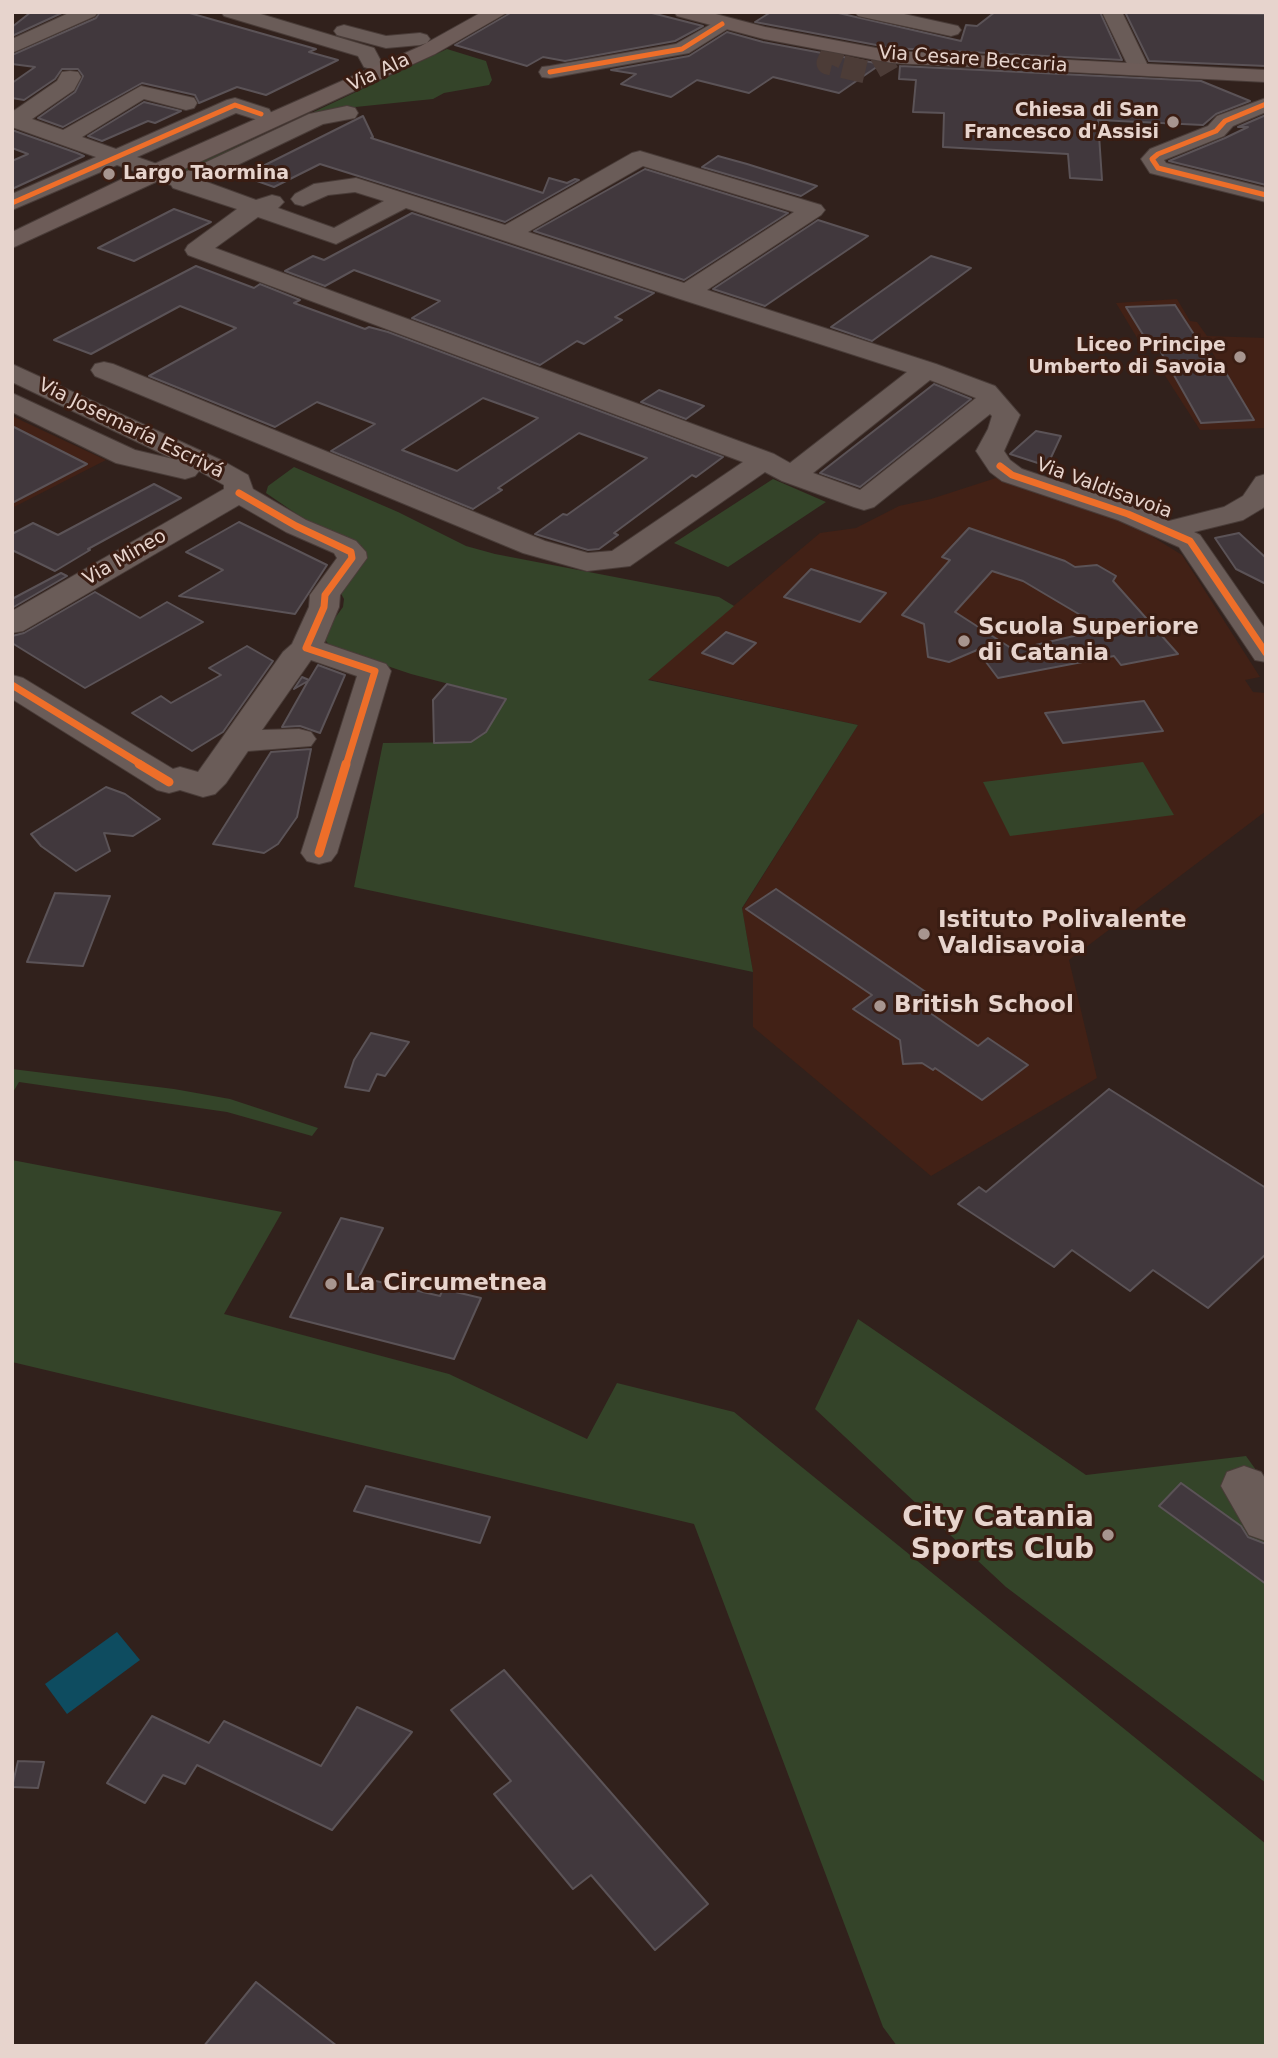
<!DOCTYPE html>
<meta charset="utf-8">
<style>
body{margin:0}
#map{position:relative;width:1278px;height:2058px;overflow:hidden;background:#31211c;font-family:"DejaVu Sans",sans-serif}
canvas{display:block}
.frame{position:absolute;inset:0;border:14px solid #e7d4cd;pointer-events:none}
</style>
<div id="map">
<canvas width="1278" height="2058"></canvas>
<div class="frame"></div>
</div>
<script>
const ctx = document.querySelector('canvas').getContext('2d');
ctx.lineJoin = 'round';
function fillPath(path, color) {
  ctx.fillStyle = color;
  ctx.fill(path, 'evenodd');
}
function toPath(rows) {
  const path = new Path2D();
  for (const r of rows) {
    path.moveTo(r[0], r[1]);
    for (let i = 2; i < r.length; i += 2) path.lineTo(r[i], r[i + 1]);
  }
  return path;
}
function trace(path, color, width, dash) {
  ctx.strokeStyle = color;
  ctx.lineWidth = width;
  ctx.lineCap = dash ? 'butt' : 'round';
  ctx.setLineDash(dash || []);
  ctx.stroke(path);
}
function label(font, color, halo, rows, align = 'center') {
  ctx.font = font + ' "DejaVu Sans",sans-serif';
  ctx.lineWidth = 6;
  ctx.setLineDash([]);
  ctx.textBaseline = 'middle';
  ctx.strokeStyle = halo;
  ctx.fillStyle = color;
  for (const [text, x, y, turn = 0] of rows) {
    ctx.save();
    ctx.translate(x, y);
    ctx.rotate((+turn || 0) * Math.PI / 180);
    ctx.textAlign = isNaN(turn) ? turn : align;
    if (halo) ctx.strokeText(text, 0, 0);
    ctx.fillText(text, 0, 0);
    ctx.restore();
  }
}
const built = toPath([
 [1177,299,1190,321,1197,322,1207,336,1266,338,1266,428,1200,430,1162,371,1221,368,1207,343,1142,346,1116,303],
 [12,416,63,440,106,460,12,508],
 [999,477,1151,530,1153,537,1182,555,1260,677,1245,680,1253,692,1266,693,1266,811,1069,960,1097,1078,931,1176,753,1027,753,972,742,909,858,725,647,679,820,533,856,528,899,506,931,499]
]);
const green = toPath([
 [447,49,486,61,492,80,489,85,444,93,433,99,336,109,183,178,174,174,303,117],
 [294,467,398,512,466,546,495,554,719,597,734,606,648,680,858,725,742,908,753,972,354,887,383,743,471,742,486,732,506,699,411,674,331,647,326,641,324,633,343,607,344,599,338,588,361,561,362,546,307,521,266,493,268,486],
 [773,479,826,502,728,567,674,543],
 [1143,762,1174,815,1010,836,983,782],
 [12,1069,174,1089,230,1099,318,1128,312,1136,227,1112,19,1082,12,1094],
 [12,1160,282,1212,224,1314,449,1374,587,1439,617,1383,734,1412,1266,1844,1266,2046,897,2046,883,2027,694,1524,12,1362],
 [858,1319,1086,1475,1246,1456,1266,1484,1266,1783,1006,1587,815,1409]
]);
const water = toPath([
 [117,1632,140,1660,67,1714,45,1684]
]);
const building = toPath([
 [31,12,64,12,12,36,12,27,31,12],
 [100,12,186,12,316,49,309,52,338,60,266,95,237,87,199,103,195,95,142,83,63,127,38,118,75,92,83,76,78,69,62,69,55,79,24,100,12,98,12,83,35,67,12,64,12,55,96,18,100,12],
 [512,12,648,12,703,26,675,41,565,61,543,57,527,66,455,45,512,12],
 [771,12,834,12,961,41,966,25,977,26,995,12,1100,12,1122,60,892,48,755,22,771,12],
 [1125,12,1266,14,1266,66,1149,61,1125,12],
 [727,32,763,42,881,64,839,93,773,77,749,93,697,80,671,97,621,84,636,74,611,70,689,56,727,32],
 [900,66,1201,81,1250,101,1216,114,1203,125,1098,120,1102,180,1070,178,1068,154,943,147,944,113,913,112,916,80,899,79,900,66],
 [144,102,181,111,155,123,148,121,102,141,88,136,144,102],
 [1266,115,1266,185,1169,161,1225,138,1248,127,1238,127,1266,115],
 [363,116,373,137,371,138,543,193,549,178,567,183,575,179,579,180,505,222,320,164,274,187,243,176,363,116],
 [12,130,77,153,84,156,12,189,12,161,28,154,12,148,12,130],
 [718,156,747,164,817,186,801,196,702,167,718,156],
 [645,169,788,213,684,280,534,231,645,169],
 [174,209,211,222,134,261,98,248,174,209],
 [412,213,654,293,615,317,622,320,584,344,577,341,540,365,412,318,440,301,354,270,325,286,285,271,313,256,324,260,412,213],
 [818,220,868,236,765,306,713,289,818,220],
 [931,256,971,268,872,341,831,327,931,256],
 [196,266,254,288,260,284,300,300,294,303,365,329,369,327,388,332,723,457,696,477,692,475,614,533,618,535,599,549,588,550,535,534,563,514,567,515,647,458,579,433,498,488,502,490,473,509,331,451,375,424,317,402,275,427,149,376,236,328,180,306,91,354,54,340,196,266],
 [483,398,538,418,457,471,402,450,483,398],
 [1175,305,1219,373,1226,373,1254,420,1201,423,1153,338,1145,338,1126,307,1175,305],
 [934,384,971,399,860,487,820,473,934,384],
 [659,390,704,406,686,419,641,402,659,390],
 [12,426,87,464,12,503,12,426],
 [1036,431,1061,436,1047,466,1010,454,1036,431],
 [154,484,181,498,88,549,90,550,55,571,12,550,12,534,33,523,58,535,154,484],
 [239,522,327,565,295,614,179,596,223,570,186,552,239,522],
 [969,528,1065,561,1075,567,1097,565,1116,576,1113,581,1178,654,1121,665,1114,656,998,678,977,650,949,662,928,657,924,624,902,615,950,560,942,557,969,528],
 [992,571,1023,581,1104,629,1014,650,955,612,992,571],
 [1239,533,1266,558,1266,584,1236,569,1215,538,1239,533],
 [811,569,886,593,860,622,784,597,811,569],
 [61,573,67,576,12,608,12,599,61,573],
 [95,592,140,618,167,602,203,622,85,688,12,643,12,636,24,633,95,592],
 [726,632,756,643,733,664,702,653,726,632],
 [247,646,273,661,223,732,192,751,132,713,161,696,171,703,221,675,209,668,247,646],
 [318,665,345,675,320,733,300,726,282,727,308,681,294,689,302,677,309,680,318,665],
 [447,684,506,699,486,732,471,742,434,743,433,700,447,684],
 [1144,701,1163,731,1063,743,1045,713,1144,701],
 [311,749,297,817,278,844,264,853,213,844,271,752,311,749],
 [106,787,125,794,160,819,133,836,104,833,110,851,76,871,41,846,31,834,106,787],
 [776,889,936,999,923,1008,978,1046,988,1038,1028,1065,982,1100,935,1068,933,1070,922,1063,903,1064,900,1040,853,1009,872,995,746,909,776,889],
 [55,893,110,896,83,966,27,962,55,893],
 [371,1033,409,1042,385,1076,377,1074,369,1091,345,1087,354,1060,371,1033],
 [1109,1089,1266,1188,1266,1254,1208,1308,1153,1270,1130,1291,1072,1250,1054,1267,958,1204,979,1187,986,1192,1109,1089],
 [341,1218,383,1228,359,1277,440,1296,443,1289,481,1298,454,1359,290,1317,341,1218],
 [1181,1483,1241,1526,1248,1537,1266,1544,1266,1584,1159,1506,1181,1483],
 [366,1486,490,1517,480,1543,354,1511,366,1486],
 [504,1670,708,1904,655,1950,591,1875,573,1889,494,1794,511,1781,451,1710,504,1670],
 [357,1707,412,1732,332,1830,197,1765,185,1784,163,1775,145,1803,107,1783,152,1716,209,1743,224,1721,321,1766,357,1707],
 [18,1761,44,1762,38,1788,12,1787,18,1761],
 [256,1982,337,2046,204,2046,256,1982]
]);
const minorTunnel = toPath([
 [836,46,828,63,866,72,892,57]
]);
const minor = toPath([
 [71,12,98,12,95,16,12,53,12,39,71,12],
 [221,12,254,12,374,48,382,63,378,67,371,69,364,67,358,56,224,16,221,12],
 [855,12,895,12,958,26,961,30,958,34,951,36,858,16,855,12],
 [1102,12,1122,12,1150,70,1146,74,1132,74,1102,12],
 [722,18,729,20,732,24,729,28,689,53,550,78,542,77,539,72,542,67,550,66,676,44,722,18],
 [344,25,386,36,420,33,427,35,430,39,427,43,420,45,386,48,337,35,334,31,337,27,344,25],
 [70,71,78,72,81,77,74,90,32,119,63,130,141,86,194,98,197,103,194,108,186,110,144,99,82,137,116,149,227,100,235,98,269,109,272,114,269,119,261,121,236,113,137,157,183,173,309,114,347,106,355,108,358,113,355,118,323,124,204,181,256,200,272,195,280,197,284,202,278,208,334,228,384,201,355,192,328,195,303,206,295,204,291,199,295,194,314,184,356,178,505,225,632,153,640,151,821,205,825,210,821,215,707,290,936,364,995,386,1020,415,1004,451,1010,460,1022,469,1138,508,1169,521,1224,507,1243,496,1256,477,1266,474,1266,505,1263,508,1243,520,1194,532,1200,535,1266,630,1266,662,1255,660,1179,547,1118,520,1002,481,990,472,976,451,988,429,992,416,990,414,874,507,864,510,854,507,782,481,765,472,630,566,587,571,523,553,95,376,91,370,95,364,104,362,113,364,545,541,588,553,612,551,743,462,188,255,185,250,188,245,237,209,173,188,171,185,117,165,12,210,12,194,96,157,12,127,12,112,57,81,62,72,70,71],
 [643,166,794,212,684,283,528,232,643,166],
 [406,208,677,298,907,372,790,463,774,454,215,248,258,217,336,244,406,208],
 [930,380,976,398,860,490,813,473,930,380],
 [1266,98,1266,112,1233,126,1224,136,1164,160,1166,163,1266,188,1266,202,1150,173,1141,159,1150,149,1208,126,1217,116,1266,98],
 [12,364,223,461,248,475,253,489,306,520,356,541,366,552,367,558,340,595,339,607,324,643,386,664,391,671,337,853,331,861,319,864,307,861,301,853,357,676,311,660,262,730,299,729,311,732,316,739,311,746,248,751,226,783,215,794,203,797,180,790,169,793,157,790,12,699,12,675,23,678,173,769,180,767,198,772,283,652,292,644,309,607,310,595,337,558,334,553,286,532,239,505,23,631,12,633,12,611,224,489,224,485,199,471,195,476,185,479,116,463,12,412,12,393,135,450,173,459,12,382,12,364],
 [1244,1466,1261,1472,1266,1480,1266,1541,1249,1535,1221,1486,1227,1472,1244,1466]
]);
const major = toPath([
 [482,12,508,12,435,54,12,248,12,232,145,168,421,46,482,12],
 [674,12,708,12,765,27,892,51,1266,70,1266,82,892,63,764,39,677,16,674,12]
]);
const cyclewayFar2 = toPath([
 [550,72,682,49,722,24],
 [1266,104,1225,121,1216,131,1158,154,1152,159,1158,168,1266,195],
 [12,203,235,105,261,114]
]);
const cyclewayFar1 = toPath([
 [1000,466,1012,475,1128,514,1190,541,1266,653],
 [239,493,296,526,351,552,352,558,325,595,324,607,306,648,375,671,346,765],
 [12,685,142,765]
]);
const cycleway = toPath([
 [139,764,169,782],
 [319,853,346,764]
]);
const markers = [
 [1173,122,7,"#a7958f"],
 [109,174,7,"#a7958f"],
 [1240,357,7,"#a7958f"],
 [964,641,7,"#a7958f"],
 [924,934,7,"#a7958f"],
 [880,1006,7,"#a7958f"],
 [331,1284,7,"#a7958f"],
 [1108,1535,7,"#a7958f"]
];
const farStreetnames = [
 ["Via Cesare Beccaria",973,60,4],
 ["Via Ala",379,73,-25],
 ["Via Josemaría Escrivá",131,429,26],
 ["Via Valdisavoia",1104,489,20],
 ["Via Mineo",125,558,-30]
];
const farPoinames = [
 ["Chiesa di San",1159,111],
 ["Francesco d'Assisi",1159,133],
 ["Largo Taormina",123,174,"left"],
 ["Liceo Principe",1226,346],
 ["Umberto di Savoia",1226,368]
];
const poiNames = [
 ["Scuola Superiore",978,628],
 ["di Catania",978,654],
 ["Istituto Polivalente",938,921],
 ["Valdisavoia",938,947],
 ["British School",894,1006],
 ["La Circumetnea",345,1284]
];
const nearPoinames = [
 ["City Catania",1094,1519],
 ["Sports Club",1094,1551]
];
fillPath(built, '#422116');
fillPath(green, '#344429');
fillPath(water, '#0e4c60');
fillPath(building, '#41383d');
trace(building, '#5b5357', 2);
trace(minorTunnel, '#4c3c37', 23, [23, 11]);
trace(minor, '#493c38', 2);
trace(major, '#493c38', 2);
fillPath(minor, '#6a5c58');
fillPath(major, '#6d5c58');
trace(cyclewayFar2, '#ee6e29', 5);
trace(cyclewayFar1, '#ee6e29', 7);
trace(cycleway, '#ee6e29', 9);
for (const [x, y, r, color] of markers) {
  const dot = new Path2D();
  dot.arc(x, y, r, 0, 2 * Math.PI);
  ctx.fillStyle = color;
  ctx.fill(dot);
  trace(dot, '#3a1d13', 2.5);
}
label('19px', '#e7d4cd', '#3a1d13', farStreetnames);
label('bold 19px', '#e7d4cd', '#3a1d13', farPoinames, 'right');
label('bold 23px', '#e7d4cd', '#3a1d13', poiNames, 'left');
label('bold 28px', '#e7d4cd', '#3a1d13', nearPoinames, 'right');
</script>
